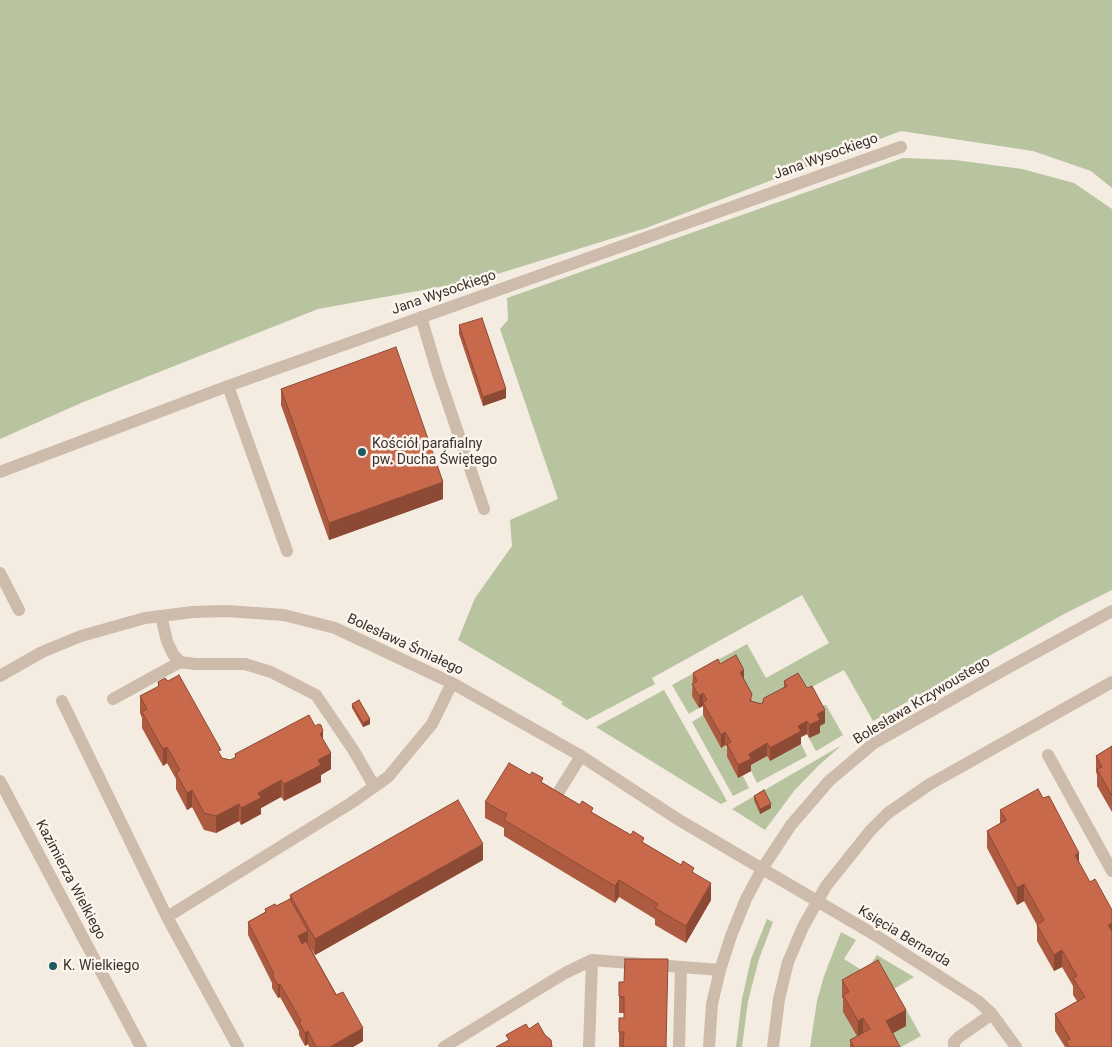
<!DOCTYPE html>
<meta charset="utf-8">
<style>
body{margin:0}
canvas{display:block;background:#f4ebe1}
</style>
<canvas width="1112" height="1047"></canvas>
<script>
const ctx = document.querySelector('canvas').getContext('2d');
ctx.lineJoin = 'round';
function fillPath(path, color) {
  ctx.fillStyle = color;
  ctx.fill(path, 'evenodd');
}
function toPath(rows) {
  const path = new Path2D();
  for (const r of rows) {
    path.moveTo(r[0], r[1]);
    for (let i = 2; i < r.length; i += 2) path.lineTo(r[i], r[i + 1]);
  }
  return path;
}
function trace(path, color, width, dash) {
  ctx.strokeStyle = color;
  ctx.lineWidth = width;
  ctx.lineCap = dash ? 'butt' : 'round';
  ctx.setLineDash(dash || []);
  ctx.stroke(path);
}
function label(font, color, halo, rows, align = 'center') {
  ctx.font = font + ' Roboto,sans-serif';
  ctx.lineWidth = 5;
  ctx.setLineDash([]);
  ctx.textBaseline = 'middle';
  ctx.strokeStyle = halo;
  ctx.fillStyle = color;
  for (const [text, x, y, turn = 0] of rows) {
    ctx.save();
    ctx.translate(x, y);
    ctx.rotate((+turn || 0) * Math.PI / 180);
    ctx.textAlign = isNaN(turn) ? turn : align;
    if (halo) ctx.strokeText(text, 0, 0);
    ctx.fillText(text, 0, 0);
    ctx.restore();
  }
}
const green = toPath([
 [0,0,1112,0,1112,188,1091,171,1033,151,901,131,646,228,478,280,318,309,81,403,0,439],
 [903,158,955,160,1022,169,1074,183,1112,209,1112,590,1064,614,873,721,844,670,802,692,750,714,736,668,699,708,689,714,672,685,747,644,766,678,829,643,802,595,652,678,655,684,587,720,561,704,563,702,458,640,475,598,512,546,510,520,558,499,500,329,508,320,507,298],
 [664,690,727,801,721,804,596,727],
 [826,705,843,735,816,751,809,738,820,733,815,706],
 [703,715,721,748,725,745,731,755,727,757,738,778,743,776,749,788,733,796,692,722],
 [801,744,807,756,757,783,749,767,767,756,770,761],
 [842,745,818,766,794,791,765,830,732,809],
 [767,919,773,922,759,959,748,1001,742,1047,736,1047,742,999,751,959],
 [841,932,856,940,844,959,865,972,877,955,914,977,887,993,844,1012,858,1037,868,1047,810,1047,817,1001,824,976],
 [901,1000,921,1036,901,1047,891,1047,886,1037,893,1004]
]);
const minor = toPath([
 [421,317,437,371,484,509],
 [228,386,287,551],
 [0,472,228,386,901,147],
 [0,573,19,610],
 [161,616,167,641,173,654,180,662,195,664,245,664,271,672,316,695,354,751,374,786],
 [0,676,42,652,81,636,145,618,193,612,226,611,284,615,335,628,452,683,581,756,679,820,875,935,978,1001,992,1014,1016,1047],
 [113,699,180,662],
 [62,701,167,917],
 [1048,755,1112,871],
 [0,781,141,1047],
 [551,804,581,756],
 [238,1047,167,917,351,803,388,777,432,724,452,683],
 [444,1047,565,973,592,960,720,970],
 [589,1047,592,960],
 [679,1047,681,967],
 [709,1047,712,1004,720,970,731,936,746,899,762,869,791,825,829,781,874,743,1011,666,1112,611],
 [773,1047,779,999,788,962,803,927,826,886,870,831,888,813,930,784,1112,682],
 [954,1047,954,1042,959,1037,992,1014]
]);
const wall = toPath([
 [459,325,506,398,483,406,459,334],
 [281,389,443,499,329,540,281,405],
 [720,664,744,680,752,701,762,704,784,687,784,681,825,723,820,726,820,733,809,738,807,734,801,737,801,744,770,761,767,756,751,765,751,771,738,778,727,757,727,747,725,745,721,748,703,715,703,706,699,708,692,696,693,673],
 [158,682,222,758,230,760,235,758,235,754,323,740,331,769,321,775,321,782,284,801,281,797,261,808,261,814,241,825,239,821,216,833,204,830,192,807,187,810,176,789,176,779,167,763,163,766,142,728,142,718,140,713,140,696,158,687],
 [352,704,370,724,363,727,352,708],
 [1112,746,1112,812,1097,786,1097,775,1096,772,1096,756],
 [543,783,694,873,711,900,686,943,655,925,655,919,619,897,615,903,504,836,504,828,485,818,485,802],
 [754,796,771,808,760,814,754,800],
 [1000,810,1079,861,1112,1047,1065,1047,1055,1031,1055,1014,1077,1001,1073,995,1073,986,1062,967,1054,971,1037,941,1037,925,1024,901,1017,905,987,848,987,831,1000,823],
 [483,860,315,955,308,944,363,1041,353,1047,309,1047,308,1044,305,1046,299,1035,299,1031,280,997,278,998,272,988,272,983,248,935,248,922,265,912,265,909,276,906,290,899,290,895],
 [842,980,906,1026,893,1033,900,1047,850,1047,850,1040,857,1036,843,1012,843,999,842,997],
 [619,982,667,1047,619,1047,619,1018,624,1018,624,1013,619,1013]
]);
const shadedWall = toPath([
 [506,389,506,398,483,406,483,397],
 [443,482,443,499,329,540,329,523],
 [744,670,744,682,740,672],
 [703,693,703,704,703,703,703,706,699,708,699,696],
 [825,710,825,723,820,726,820,733,809,738,809,725,817,714],
 [370,719,370,724,363,727,363,723],
 [807,721,807,734,801,737,801,744,770,761,770,748,798,726],
 [323,731,323,748,320,734],
 [725,732,725,745,721,748,721,735],
 [767,743,767,756,751,765,751,771,738,778,738,765,749,754],
 [167,747,167,763,163,766,163,749],
 [331,753,331,769,321,775,321,782,284,801,284,784,318,760],
 [281,780,281,797,261,808,261,814,241,825,241,808,258,793],
 [192,790,192,807,187,810,187,793],
 [239,804,239,821,216,833,216,816],
 [771,804,771,808,760,814,760,809],
 [483,844,483,860,315,955,315,939],
 [1079,853,1079,870,1075,855],
 [619,880,619,897,615,903,615,886],
 [711,883,711,900,686,943,686,926],
 [1024,884,1024,901,1017,905,1017,888],
 [1112,923,1112,940,1108,925],
 [308,931,308,943,298,949,298,936],
 [1062,950,1062,967,1054,971,1054,955],
 [280,984,280,997,278,998,278,985],
 [906,1010,906,1026,886,1037,886,1021],
 [863,1018,863,1034,858,1038,858,1021],
 [363,1028,363,1041,353,1047,330,1047],
 [308,1031,308,1044,305,1046,305,1033]
]);
const building = toPath([
 [482,318,506,389,483,397,459,325,482,318],
 [396,347,443,482,329,523,281,389,396,347],
 [736,655,744,670,740,672,752,694,750,701,762,704,764,698,787,686,784,681,798,673,807,688,812,686,825,710,817,714,820,720,809,725,807,721,798,726,801,731,770,748,767,743,749,754,751,759,738,765,727,744,731,742,725,732,721,735,703,703,707,700,703,693,699,696,692,684,697,681,693,673,718,659,720,664,736,655],
 [179,675,221,750,218,751,222,758,230,760,236,757,235,754,309,715,315,726,319,724,321,725,323,731,320,734,331,753,318,760,321,765,284,784,281,780,258,793,261,798,241,808,239,804,216,816,204,813,192,790,187,793,176,773,180,770,167,747,163,749,142,712,147,709,140,696,159,686,158,682,165,678,168,681,179,675],
 [359,700,370,719,363,723,352,704,359,700],
 [1112,746,1112,796,1097,769,1102,767,1096,756,1112,746],
 [509,763,530,775,532,772,543,778,541,782,580,805,582,801,587,804,593,808,591,812,631,835,633,831,644,838,642,842,681,865,683,861,694,868,692,872,711,883,686,926,655,908,658,904,619,880,615,886,504,820,507,814,485,802,509,763],
 [1038,789,1043,798,1049,796,1079,853,1075,855,1090,882,1095,879,1112,910,1112,923,1108,925,1112,931,1112,1047,1069,1047,1066,1041,1070,1039,1055,1014,1085,997,1073,978,1077,976,1062,950,1054,955,1037,925,1044,920,1024,884,1017,888,987,831,1006,820,1000,810,1038,789],
 [764,790,771,804,760,809,754,796,764,790],
 [458,800,483,844,315,939,290,895,458,800],
 [290,899,308,931,298,936,302,944,306,941,336,995,343,992,363,1028,330,1047,316,1047,308,1031,305,1033,299,1022,301,1021,280,984,278,985,272,975,274,974,248,922,266,912,265,909,275,904,276,906,290,899],
 [625,959,668,959,666,1047,623,1047,624,1032,619,1032,619,1018,624,1018,624,997,619,996,619,982,624,982,625,959],
 [878,960,906,1010,886,1021,900,1047,854,1047,850,1040,870,1029,863,1018,858,1021,843,995,849,992,842,980,878,960],
 [538,1023,545,1035,551,1040,552,1047,496,1047,509,1040,506,1035,526,1024,529,1029,538,1023]
]);
const markers = [
 [362,452,5,"#1f5a5e"],
 [53,966,5,"#1f5a5e"]
];
const streetNames = [
 ["Jana Wysockiego",826,157,-20],
 ["Jana Wysockiego",444,293,-19],
 ["Bolesława Śmiałego",405,645,25],
 ["Bolesława Krzywoustego",922,701,-31],
 ["Kazimierza Wielkiego",70,880,62],
 ["Księcia Bernarda",904,937,31]
];
const poiNames = [
 ["Kościół parafialny",372,444],
 ["pw. Ducha Świętego",372,460],
 ["K. Wielkiego",63,966]
];
fillPath(green, '#b8c4a0');
trace(minor, '#cdbbac', 12);
fillPath(wall, '#ac5a40');
fillPath(shadedWall, '#8c4a34');
fillPath(building, '#c8694b');
trace(building, '#8c4a34', 1);
for (const [x, y, r, color] of markers) {
  const dot = new Path2D();
  dot.arc(x, y, r, 0, 2 * Math.PI);
  ctx.fillStyle = color;
  ctx.fill(dot);
  trace(dot, '#fbf5ee', 2);
}
label('14px', '#3b302b', '#fbf5ee', streetNames);
label('14px', '#3b302b', '#fbf5ee', poiNames, 'left');
</script>
